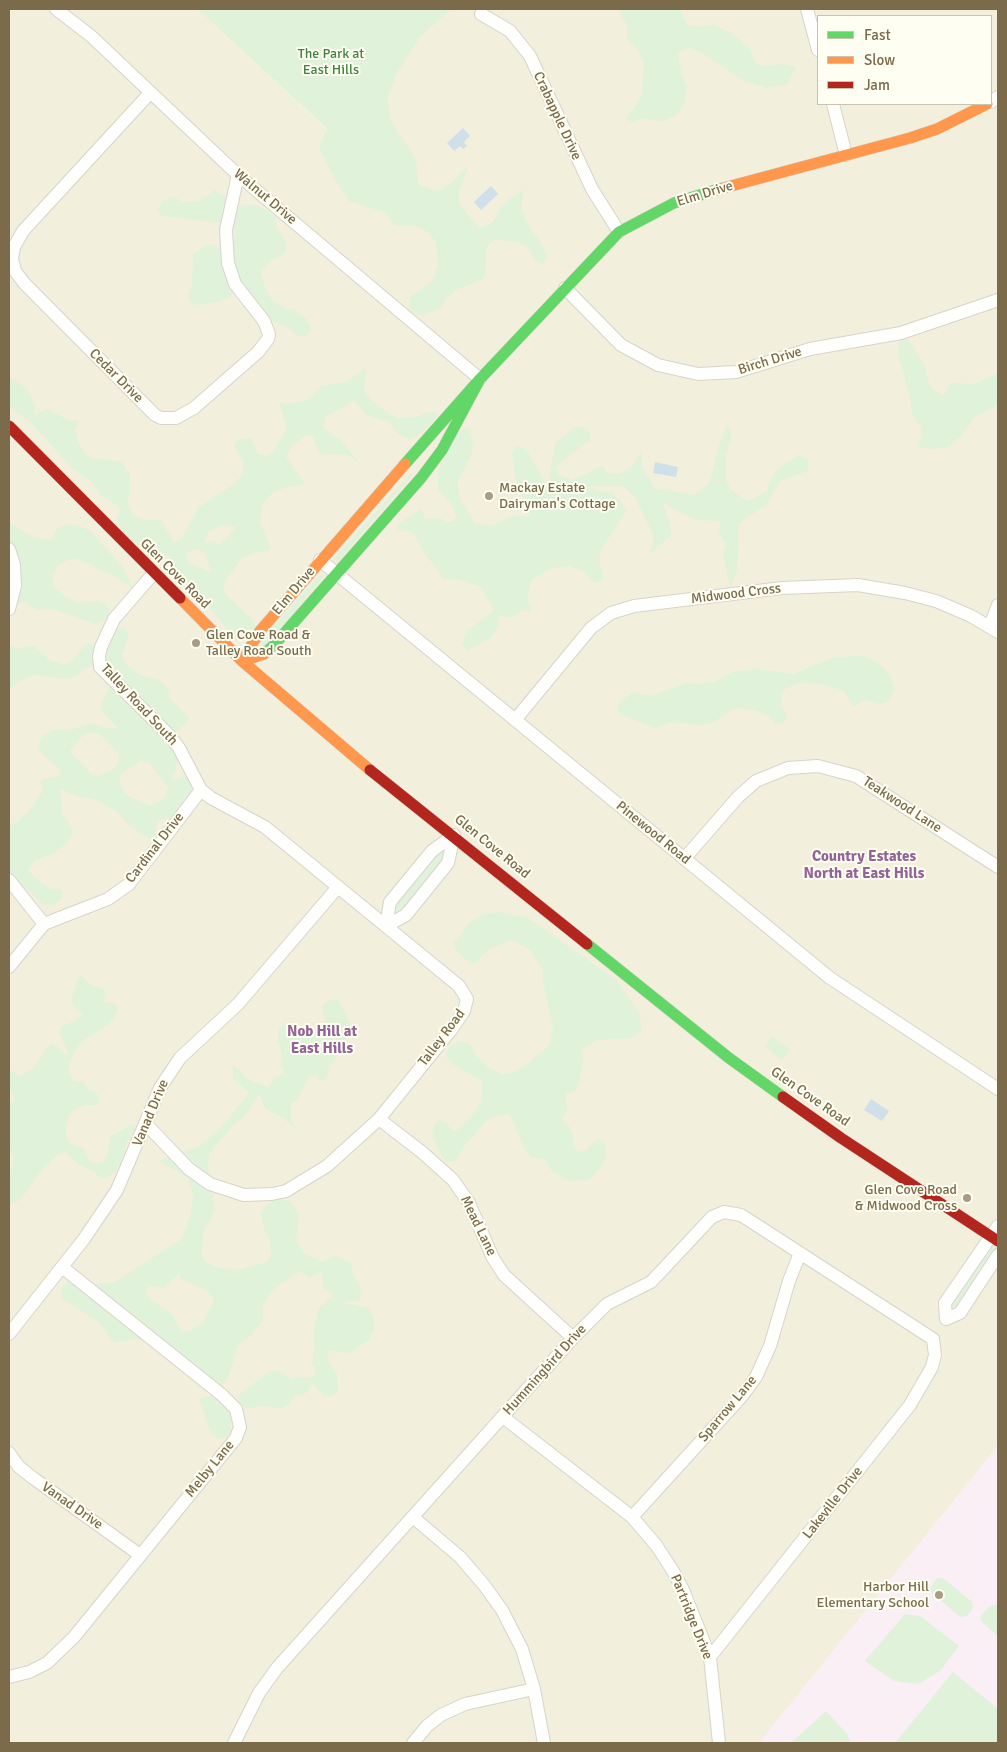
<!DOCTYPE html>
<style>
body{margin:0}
#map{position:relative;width:1007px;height:1752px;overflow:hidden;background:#f9f8ef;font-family:Signika,sans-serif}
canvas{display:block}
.frame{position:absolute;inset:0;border:10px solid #7b6b4b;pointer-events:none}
.legend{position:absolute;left:817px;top:15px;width:175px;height:90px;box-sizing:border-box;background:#fffef2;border:1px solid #cac3af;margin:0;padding:6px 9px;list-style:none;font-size:15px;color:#7b6b4b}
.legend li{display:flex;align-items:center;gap:10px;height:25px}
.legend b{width:25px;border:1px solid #cac3af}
</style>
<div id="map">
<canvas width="1007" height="1752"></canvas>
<div class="frame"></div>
<ul class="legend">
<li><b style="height:6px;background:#63d668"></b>Fast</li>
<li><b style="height:6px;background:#ff974d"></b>Slow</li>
<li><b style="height:6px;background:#b3261e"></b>Jam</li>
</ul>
</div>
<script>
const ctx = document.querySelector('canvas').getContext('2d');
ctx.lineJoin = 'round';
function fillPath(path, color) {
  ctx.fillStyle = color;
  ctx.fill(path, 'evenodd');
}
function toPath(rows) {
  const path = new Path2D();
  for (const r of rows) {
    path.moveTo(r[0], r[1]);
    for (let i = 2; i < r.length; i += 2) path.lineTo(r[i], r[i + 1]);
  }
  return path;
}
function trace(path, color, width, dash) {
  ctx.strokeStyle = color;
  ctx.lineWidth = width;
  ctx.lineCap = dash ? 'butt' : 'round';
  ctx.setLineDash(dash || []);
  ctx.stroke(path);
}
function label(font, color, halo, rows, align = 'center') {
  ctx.font = font + ' Signika,sans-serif';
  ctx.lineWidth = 4;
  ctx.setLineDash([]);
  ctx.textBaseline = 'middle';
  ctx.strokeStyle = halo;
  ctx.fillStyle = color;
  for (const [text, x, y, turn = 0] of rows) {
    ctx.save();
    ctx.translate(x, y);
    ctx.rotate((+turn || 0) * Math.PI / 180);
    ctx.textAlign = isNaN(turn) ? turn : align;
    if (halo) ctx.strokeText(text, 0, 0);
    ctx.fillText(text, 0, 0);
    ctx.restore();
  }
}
const residential = toPath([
 [9,9,197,9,336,138,443,9,617,9,678,54,680,9,998,9,998,1446,759,1743,9,1743],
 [818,16,991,16,991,104,818,104]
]);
const education = toPath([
 [998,1446,998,1743,759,1743]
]);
const green = toPath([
 [197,9,451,9,420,37,396,74,387,101,391,121,416,159,418,184,438,191,449,185,468,167,459,190,459,204,480,229,494,221,498,211,511,198,524,190,521,208,530,228,541,243,547,256,543,265,534,258,526,246,517,242,495,239,487,246,485,276,479,281,455,290,438,309,422,316,413,313,409,306,411,297,432,281,438,266,436,242,429,233,417,226,395,225,384,212,349,201,333,176,319,148,327,129],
 [617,9,680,9,687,25,698,27,713,25,730,32,750,49,754,61,762,66,784,64,796,67,787,84,767,88,744,81,702,53,688,47,678,54,682,76,687,87,683,106,674,117,663,121,641,119,633,122,625,119,636,106,642,93,644,68,639,51,627,39,627,25],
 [215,190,238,207,253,204,268,211,276,218,276,227,286,241,286,250,283,255,271,260,261,271,265,288,272,300,286,309,295,310,307,320,311,329,306,336,298,336,287,327,275,322,234,288,231,296,219,302,196,305,190,302,188,293,192,286,193,254,207,245,219,247,224,253,236,237,235,230,223,223,162,216,157,210,163,201,174,197,183,202,199,201],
 [903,337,910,342,925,367,930,387,943,395,950,384,960,383,972,385,998,373,998,405,975,417,962,435,948,447,935,449,918,447,921,436,921,428,912,414,910,397,898,353,899,342],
 [366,368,364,390,370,399,390,415,399,418,420,416,427,412,435,412,438,416,420,435,410,439,399,435,387,420,383,421,366,414,354,401,325,417,323,427,332,435,340,439,359,463,348,455,322,454,315,444,313,435,305,436,291,447,286,457,305,484,284,488,271,494,262,504,260,523,271,548,265,553,259,551,242,558,224,582,224,593,253,620,256,629,243,642,235,639,163,552,153,550,145,552,116,523,120,511,118,506,101,495,91,481,74,470,33,425,9,406,9,379,14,379,28,390,35,406,34,415,48,409,69,421,79,419,75,430,79,445,90,458,120,461,130,474,128,504,132,513,142,520,161,520,174,543,182,538,198,508,234,484,243,474,243,460,234,446,237,440,251,438,258,454,267,456,272,453,287,429,279,402,288,404,306,401,322,386,346,382],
 [222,525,236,527,219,545,212,541,204,544,208,532],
 [198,548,205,554,211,572,188,562,186,557,187,553],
 [727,425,732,435,726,454,726,480,731,490,747,501,766,492,776,470,799,455,808,461,808,471,781,480,766,505,739,523,737,571,730,586,723,554,726,545,719,532,720,521,697,520,663,503,670,524,671,535,650,554,654,536,635,497,623,486,589,486,598,492,612,492,627,510,600,551,600,564,603,578,600,582,595,583,582,570,569,566,548,569,531,581,527,598,531,611,523,610,513,617,499,616,498,627,490,638,468,650,462,645,466,632,494,610,481,587,459,580,443,579,440,572,424,553,414,533,407,530,396,531,401,522,422,509,425,519,439,518,447,522,453,521,457,517,451,503,438,490,438,472,456,434,465,427,470,431,473,443,471,456,457,482,461,501,475,523,491,526,513,516,531,516,520,493,514,471,512,453,516,446,526,449,548,488,555,443,575,427,583,427,591,434,590,440,561,462,556,468,559,475,572,480,602,466,607,472,620,474,631,467,641,452,642,466,654,488,694,495,710,482,719,446],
 [411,473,414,473,336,564,335,558],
 [9,522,34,538,51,540,57,529,64,525,79,526,89,530,123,567,134,590,114,575,100,571,91,564,77,559,68,560,58,565,53,576,53,587,70,600,79,603,98,601,105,604,110,610,108,618,95,624,56,610,38,610,23,602,12,608,9,619],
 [320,575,325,575,266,648,259,643],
 [117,628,125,628,129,634,122,656,129,667,140,675,159,680,168,689,170,699,189,717,186,723,170,735,164,744,173,745,178,760,172,781,187,776,191,780,192,795,179,814,163,820,157,820,155,838,152,841,131,827,116,811,94,799,76,796,60,789,62,814,69,823,73,834,67,843,52,854,35,860,29,869,31,874,48,888,61,890,63,892,60,900,53,905,43,904,9,872,9,826,16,823,32,807,43,791,41,783,43,779,61,775,59,769,40,751,39,743,43,735,56,729,67,731,93,723,104,728,118,728,102,712,101,705,109,688,108,679,94,666,86,668,76,676,67,679,35,675,21,680,9,689,9,644,17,649,33,645,49,660,63,664,70,663,86,644,91,643,101,649],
 [89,732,101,735,119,754,119,761,115,768,100,776,92,775,71,753,71,749,78,741,84,734],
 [140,761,148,762,168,787,164,799,150,806,125,794,119,781,121,774],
 [863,656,877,662,890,675,895,690,887,702,878,704,865,700,853,707,844,691,826,685,802,682,783,690,781,703,787,715,784,722,776,724,769,716,755,710,735,708,712,723,700,725,671,722,656,728,621,715,617,708,621,701,633,692,651,696,687,683,701,684,716,681,733,672,756,669,793,674,835,657],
 [454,835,448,863,406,915,386,926,390,902],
 [497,912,528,918,616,980,640,1014,641,1031,631,1038,597,1040,582,1050,583,1063,578,1086,574,1092,566,1094,567,1111,561,1118,569,1126,573,1136,573,1145,577,1151,583,1152,599,1138,605,1144,606,1157,601,1167,589,1180,568,1181,552,1171,544,1159,532,1158,524,1148,509,1113,492,1117,482,1125,474,1136,465,1144,456,1160,450,1162,444,1160,434,1141,432,1132,436,1122,440,1120,445,1122,451,1129,456,1131,475,1112,481,1101,482,1081,449,1062,446,1054,451,1045,461,1041,470,1044,475,1055,488,1067,501,1074,518,1071,550,1045,553,1027,543,982,543,970,530,950,512,940,491,948,481,956,478,963,471,964,457,951,454,943,470,923,483,914],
 [80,974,89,984,102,988,105,993,104,1002,115,1004,118,1010,109,1024,81,1042,73,1055,68,1067,71,1076,74,1081,83,1082,89,1090,96,1092,100,1102,95,1105,84,1105,71,1112,65,1129,66,1137,71,1144,83,1148,90,1161,97,1164,103,1162,107,1155,111,1136,131,1125,135,1127,133,1134,127,1141,121,1162,115,1172,106,1178,100,1178,94,1171,79,1165,66,1152,58,1154,43,1168,21,1199,9,1206,9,1173,13,1166,14,1157,9,1148,9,1103,15,1100,9,1087,9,1072,14,1071,18,1077,34,1068,47,1047,52,1044,56,1045,67,1056,68,1052,59,1032,62,1026,73,1022,83,1015,74,1007,71,1000],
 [338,999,352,1027,348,1037,338,1045,335,1061,329,1065,328,1076,325,1080,320,1080,317,1075,309,1077,297,1101,291,1104,291,1119,296,1129,282,1117,272,1113,264,1106,259,1094,244,1117,236,1122,209,1154,208,1169,215,1211,204,1231,201,1254,205,1262,220,1268,238,1270,264,1263,271,1257,270,1240,265,1231,261,1214,266,1206,276,1198,290,1201,299,1215,296,1240,305,1254,322,1262,335,1256,352,1264,352,1273,360,1286,361,1298,357,1301,341,1302,368,1308,372,1314,375,1327,369,1340,349,1353,330,1350,327,1359,337,1374,338,1391,332,1396,324,1396,310,1381,311,1387,307,1392,300,1396,295,1395,289,1404,281,1409,263,1406,248,1408,240,1404,239,1395,270,1371,279,1371,292,1380,298,1377,311,1378,315,1375,316,1368,312,1365,315,1346,313,1337,318,1309,333,1295,323,1286,322,1272,309,1277,299,1271,271,1291,263,1305,263,1320,252,1335,238,1345,228,1378,220,1387,169,1345,134,1339,115,1343,97,1321,61,1298,62,1287,70,1280,92,1284,113,1283,182,1239,191,1212,193,1195,188,1178,159,1161,200,1146,225,1124,249,1093,233,1078,233,1064,248,1079,269,1088,274,1078,284,1073,280,1064,282,1054,278,1041,279,1029,283,1025,295,1030,307,1031,311,1034,327,1032,329,1027,323,1013,323,1005,331,1000],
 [180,1272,181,1279,206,1290,213,1298,213,1305,210,1307,204,1321,189,1332,181,1331,173,1315,150,1299,146,1293,147,1288,151,1286,163,1288],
 [772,1036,790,1050,782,1060,765,1046],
 [998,1226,998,1255,960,1313,946,1319,945,1303],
 [212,1396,224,1400,232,1415,231,1431,225,1438,219,1439,210,1432,200,1399],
 [938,1578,943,1578,972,1602,973,1608,967,1616,960,1617,930,1591,931,1586],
 [993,1605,998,1605,998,1636,982,1622,980,1618,987,1608],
 [905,1614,920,1616,959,1646,940,1671,918,1684,894,1681,865,1661],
 [953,1672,998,1709,998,1743,895,1743],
 [826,1711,847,1734,851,1743,791,1743]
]);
const water = toPath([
 [463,128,470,136,464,142,467,146,463,149,460,146,454,151,447,143],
 [491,186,498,194,481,210,474,202],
 [655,462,678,467,676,477,653,473],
 [871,1099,889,1111,882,1121,864,1110]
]);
const street = toPath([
 [56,9,91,36,238,175,480,379],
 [807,9,818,50],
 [481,14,510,31,530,56,592,189,619,232],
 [150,93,23,231,14,247,12,259,15,271,24,283,155,415,161,418,176,418,194,408,258,352,268,339,269,334,264,321,235,284,228,263,226,230,238,175],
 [991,102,998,97],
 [833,104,846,155],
 [565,288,621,345,658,365,698,374,736,372,810,349,901,333,998,300],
 [9,549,14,565,15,586,9,609],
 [320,560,830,978,998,1089],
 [990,626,998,605],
 [515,720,591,628,611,613,634,606,782,588,858,585,905,593,936,601,971,616,998,632],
 [454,835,448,863,406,915,386,926,390,902,432,851,454,835],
 [684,859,738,797,756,781,788,768,818,766,856,776,998,867],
 [9,880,44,924],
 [9,967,44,924,108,899,129,884,201,790],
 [379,1119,423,1153,453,1180,469,1203,493,1258,504,1275,573,1338],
 [146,1124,189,1169,210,1184,244,1195,272,1194,286,1191,327,1166,379,1119,451,1030,464,1011,467,999,459,986,265,827,211,798,201,790,179,748,170,736,100,667,99,656,101,647,114,619,153,574],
 [998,1226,945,1303,946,1319,960,1313,998,1255],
 [9,1334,84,1239,117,1190,160,1088,180,1058,238,1004,338,887],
 [503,1417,632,1517,656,1545,673,1571,683,1590,710,1657,719,1743],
 [9,1453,19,1467,33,1478,140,1555],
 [632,1517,742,1396,756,1377,770,1346,789,1281,800,1253],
 [414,1518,460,1557,484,1585,502,1610,522,1649,534,1689,544,1743],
 [710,1657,910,1405,932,1367,935,1355,933,1339],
 [9,1677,29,1672,47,1663,74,1637,236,1438,240,1427,236,1409,222,1395,62,1267],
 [234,1743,259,1693,277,1668,573,1338,607,1304,651,1282,712,1217,724,1212,741,1215,933,1339],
 [413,1743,427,1726,441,1715,465,1704,534,1689]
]);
const fast = toPath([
 [405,464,480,379,619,232,674,203,716,190],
 [264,654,274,645,421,478,442,450,480,379],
 [587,944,729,1058,783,1097]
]);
const slow = toPath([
 [716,190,910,138,937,129,987,104],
 [180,598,242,661,370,770],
 [264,654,242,661,260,631,405,464]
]);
const jam = toPath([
 [9,426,180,598],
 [370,770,587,944],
 [783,1097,841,1138,998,1241]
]);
const markers = [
 [489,496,5,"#a79c84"],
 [196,643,5,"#a79c84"],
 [967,1198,5,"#a79c84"],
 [939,1595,5,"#a79c84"]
];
const parkNames = [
 ["The Park at",331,54],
 ["East Hills",331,70]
];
const streetNames = [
 ["Crabapple Drive",557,116,65],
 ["Elm Drive",705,194,-17],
 ["Walnut Drive",265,197,40],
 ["Birch Drive",770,361,-17],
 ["Cedar Drive",116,376,45],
 ["Glen Cove Road",175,574,45],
 ["Elm Drive",294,591,-50],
 ["Midwood Cross",736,594,-7],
 ["Talley Road South",139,705,47],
 ["Teakwood Lane",902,805,33],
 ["Pinewood Road",653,833,39],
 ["Glen Cove Road",492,847,39],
 ["Cardinal Drive",155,848,-52],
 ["Talley Road",442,1038,-53],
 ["Glen Cove Road",810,1097,35],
 ["Vanad Drive",151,1113,-67],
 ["Mead Lane",478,1226,64],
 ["Hummingbird Drive",545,1370,-48],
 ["Sparrow Lane",728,1409,-50],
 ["Melby Lane",210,1469,-51],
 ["Lakeville Drive",833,1503,-52],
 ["Vanad Drive",72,1506,35],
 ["Partridge Drive",691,1617,68]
];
const poiNames = [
 ["Mackay Estate",499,488],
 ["Dairyman's Cottage",499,504],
 ["Glen Cove Road &",206,635],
 ["Talley Road South",206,651],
 ["Glen Cove Road",957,1190,"right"],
 ["& Midwood Cross",957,1206,"right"],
 ["Harbor Hill",929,1587,"right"],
 ["Elementary School",929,1603,"right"]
];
const neighbourhoodNames = [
 ["Country Estates",864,857],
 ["North at East Hills",864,874],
 ["Nob Hill at",322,1032],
 ["East Hills",322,1049]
];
fillPath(residential, '#f2efdd');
fillPath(education, '#f9eff5');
fillPath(green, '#e0f2da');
fillPath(water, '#cfe0eb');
trace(street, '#d8d4ca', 14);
trace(fast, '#d8d4ca', 12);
trace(slow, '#d8d4ca', 12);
trace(jam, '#d8d4ca', 12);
trace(street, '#fefefd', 12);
trace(fast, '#63d668', 11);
trace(slow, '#ff974d', 11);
trace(jam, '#b3261e', 11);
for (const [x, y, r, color] of markers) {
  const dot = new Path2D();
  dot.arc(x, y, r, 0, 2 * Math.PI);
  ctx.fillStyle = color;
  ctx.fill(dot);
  trace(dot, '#fffef2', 2);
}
label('14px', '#428242', '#fffef2', parkNames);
label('14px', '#7b6b4b', '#fffef2', streetNames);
label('14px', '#7b6b4b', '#fffef2', poiNames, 'left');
label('bold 15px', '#946496', '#fffef2', neighbourhoodNames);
</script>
